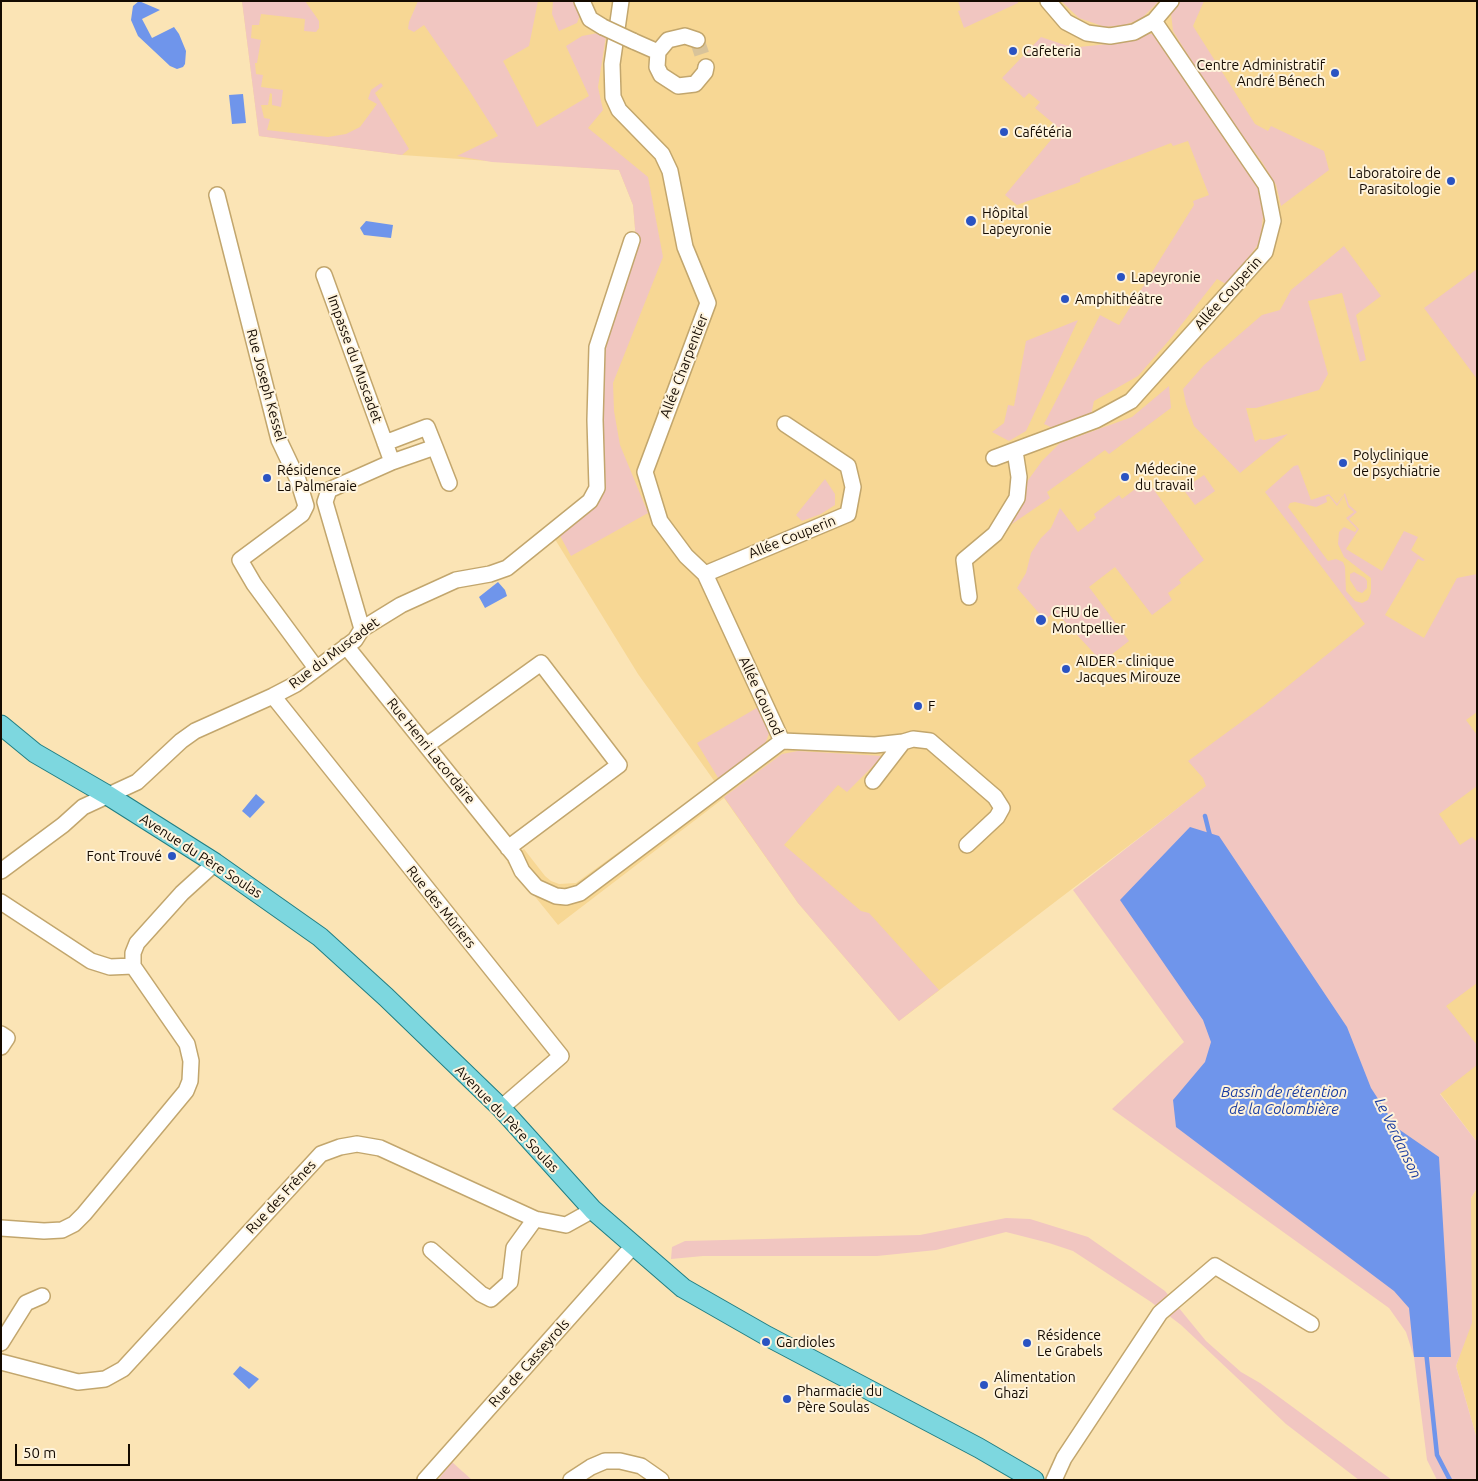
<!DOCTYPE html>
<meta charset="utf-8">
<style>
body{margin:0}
#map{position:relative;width:1478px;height:1481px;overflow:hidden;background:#fbe4b5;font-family:Ubuntu,sans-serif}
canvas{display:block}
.frame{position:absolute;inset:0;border:2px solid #140a00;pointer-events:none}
.scale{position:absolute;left:15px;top:1444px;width:115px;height:22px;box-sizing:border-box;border:2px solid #140a00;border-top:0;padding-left:6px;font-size:15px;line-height:18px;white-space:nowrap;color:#140a00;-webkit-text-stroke:4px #fef3dc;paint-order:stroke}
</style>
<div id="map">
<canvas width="1478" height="1481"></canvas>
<div class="frame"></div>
<div class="scale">50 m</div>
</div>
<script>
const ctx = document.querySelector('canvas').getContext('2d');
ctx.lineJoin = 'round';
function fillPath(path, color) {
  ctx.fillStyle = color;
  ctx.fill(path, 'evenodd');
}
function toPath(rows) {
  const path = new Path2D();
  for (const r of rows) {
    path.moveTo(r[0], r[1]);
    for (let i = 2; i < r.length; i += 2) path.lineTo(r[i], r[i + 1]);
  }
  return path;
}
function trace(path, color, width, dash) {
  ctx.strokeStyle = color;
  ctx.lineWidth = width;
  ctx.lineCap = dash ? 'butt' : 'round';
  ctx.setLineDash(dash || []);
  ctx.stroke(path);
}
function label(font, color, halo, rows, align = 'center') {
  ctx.font = font + ' Ubuntu,sans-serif';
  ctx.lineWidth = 4;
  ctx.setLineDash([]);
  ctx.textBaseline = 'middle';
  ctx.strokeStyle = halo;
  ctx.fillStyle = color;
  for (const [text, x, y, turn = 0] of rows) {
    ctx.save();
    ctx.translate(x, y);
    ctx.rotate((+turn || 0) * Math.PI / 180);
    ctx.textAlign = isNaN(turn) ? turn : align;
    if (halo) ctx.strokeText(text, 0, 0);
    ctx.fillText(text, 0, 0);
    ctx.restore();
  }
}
const built = toPath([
 [242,1,1477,1,1477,1142,1207,786,899,1021,798,903,724,798,558,925,507,862,524,849,545,876,551,881,559,884,576,883,715,782,638,674,553,536,602,484,605,346,636,240,633,205,619,170,402,155,259,136],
 [1477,1188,1477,1439,1456,1366,1470,1324,1471,1198]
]);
const green = toPath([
 [242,1,305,1,319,21,319,28,316,32,304,31,305,19,261,14,259,25,252,25,251,38,261,40,257,63,255,63,256,74,263,75,261,87,283,90,281,107,272,105,272,94,270,93,268,105,261,105,264,118,270,119,267,130,328,137,346,134,360,127,377,104,368,99,371,90,381,83,383,86,375,93,409,149,402,155,259,136],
 [418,1,538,1,529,46,503,61,537,127,589,96,566,46,582,36,598,33,606,36,598,87,603,110,588,128,648,177,663,257,613,383,614,411,620,445,648,513,571,556,558,532,602,484,605,346,636,240,633,205,619,170,492,162,457,156,498,136,467,87,424,25,414,32,408,29,409,22],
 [553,1,577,1,580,15,577,23,559,31,552,14],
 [958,1,1018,1,1018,3,964,28,958,11,961,10],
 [1061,1,1159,1,1143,17,1133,22,1124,25,1105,27,1079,18],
 [1177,1,1204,1,1193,26,1255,124,1268,131,1271,126,1324,151,1329,170,1281,206,1276,185,1262,162,1217,102,1173,31,1171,13],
 [1147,34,1157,34,1261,190,1263,216,1260,242,1228,285,1217,279,1171,338,1138,376,1094,401,1091,415,1055,429,1044,424,1100,315,1119,325,1194,205,1193,201,1209,195,1188,141,1173,146,1171,143,1080,178,1080,182,1017,205,1005,195,1060,129,1035,108,1040,102,1029,93,1024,98,1002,78,1041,37,1065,45,1079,47,1108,44],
 [1344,246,1381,296,1356,315,1366,360,1360,362,1342,293,1308,301,1328,374,1319,390,1256,408,1246,408,1255,442,1260,439,1264,440,1288,434,1240,473,1194,426,1186,404,1183,389,1204,365,1262,315,1280,310,1291,290],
 [1477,269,1477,379,1424,308],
 [1078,320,1026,431,1009,441,992,432,1004,423,1008,405,1014,406,1026,341],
 [1169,386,1171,408,1109,454,1105,450,1047,492,1050,498,1006,528,1026,483,1042,461,1060,443,1132,417],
 [1298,465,1311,500,1329,494,1337,504,1345,493,1349,505,1357,512,1349,519,1359,529,1346,549,1382,571,1404,531,1418,537,1411,550,1425,560,1423,561,1418,559,1385,615,1424,638,1457,578,1477,574,1477,712,1466,720,1477,735,1477,786,1439,814,1460,845,1472,837,1477,842,1477,983,1446,1006,1477,1045,1477,1065,1440,1094,1477,1142,1477,1188,1471,1198,1472,1323,1456,1366,1477,1439,1477,1480,1437,1480,1427,1460,1414,1357,1406,1332,1389,1308,1112,1109,1184,1042,1073,890,1206,786,1203,778,1188,761,1263,706,1365,624,1265,492,1294,466],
 [1344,495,1348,507,1354,512,1346,518,1357,529,1355,532,1344,527,1339,532,1338,544,1344,557,1371,578,1371,593,1368,600,1362,603,1355,601,1346,591,1345,567,1343,562,1336,559,1328,561,1288,507,1290,503,1295,502,1316,507,1327,502,1326,497,1329,496,1337,506],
 [1204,475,1215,491,1195,505,1183,489],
 [825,479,835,494,835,505,821,514,802,521,796,515],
 [1147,480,1204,560,1179,580,1181,583,1168,593,1172,600,1152,615,1115,567,1089,587,1129,641,1102,662,1055,611,1045,620,1017,588,1026,573,1031,553,1041,538,1051,528,1060,508,1078,532,1096,518,1094,514,1119,495,1122,499],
 [1354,572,1365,578,1367,581,1367,588,1362,593,1357,591,1350,580,1350,574],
 [760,706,771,728,765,744,757,754,720,781,697,743],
 [798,751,883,756,847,792,838,785,784,845,861,911,869,913,939,990,899,1021,798,903,724,797,782,754],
 [1006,1218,1030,1219,1088,1237,1165,1291,1206,1341,1241,1372,1260,1383,1392,1480,1359,1480,1286,1424,1181,1325,1151,1302,1073,1251,1049,1243,1006,1232,936,1250,877,1256,703,1256,671,1259,672,1247,685,1241,920,1235],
 [452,1462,472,1480,438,1480]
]);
const water = toPath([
 [139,1,160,10,142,19,152,38,174,27,179,34,186,51,185,64,183,67,177,69,170,66,138,36,131,20,133,6],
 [243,94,246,123,232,124,229,95],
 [366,221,393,225,391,238,364,235,360,228],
 [498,582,505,590,507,596,485,608,479,597],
 [256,794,265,802,250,818,242,811],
 [1190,827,1219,836,1347,1027,1371,1088,1397,1128,1439,1157,1451,1357,1414,1357,1409,1308,1394,1291,1176,1127,1173,1100,1205,1062,1211,1042,1203,1020,1120,900],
 [240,1366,259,1379,249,1389,233,1374]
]);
const stream = toPath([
 [1205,816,1210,836],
 [1426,1351,1437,1455,1450,1480]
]);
const minorTunnel = toPath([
 [697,40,706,67]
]);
const minor = toPath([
 [582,1,590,19,603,27],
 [1048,1,1066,22,1087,33,1110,36,1134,32,1154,21,1171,1],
 [697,40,685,36,668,40,658,52,657,67,661,75,678,86,695,84,705,72,706,67],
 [633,41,658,52],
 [217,195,279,440,298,480,306,506,302,514,240,560,254,584,316,668],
 [324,275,392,462],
 [385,443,427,427,435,447],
 [994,458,1096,420,1131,401,1265,252,1273,221,1266,185,1154,21],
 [705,574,848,514,853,487,848,466,785,424],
 [969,597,964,560,995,534,1017,498,1019,477,1015,451],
 [362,629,325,502,329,490,392,462,435,447,449,483],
 [346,646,515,856,522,871,536,887,556,896,566,897,580,893,782,741,705,574,686,556,660,521,645,472,708,303,685,247,670,171,662,154,619,110,613,97,612,64,621,1],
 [273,696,561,1056,501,1108],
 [782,741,875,745,903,742],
 [427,745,541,663,619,765,508,848],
 [873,781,903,742,913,739,930,741,995,797,1002,808,997,817,967,845],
 [1,871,63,825,83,807,137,782,181,741,195,731,273,696,296,684,355,640,362,629,401,605,456,580,490,574,507,568,590,501,597,488,595,420,597,347,632,240],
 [1,902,91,961,110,967,133,966],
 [1,1034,7,1038,1,1047],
 [1,1228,44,1231,62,1230,74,1224,84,1214,186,1091,190,1081,191,1061,187,1044,133,966,133,953,137,943,182,893,215,863],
 [431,1250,481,1294,491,1299,510,1282,514,1248,535,1219],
 [1,1343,26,1303,42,1296],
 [1,1362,78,1382,105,1379,123,1369,321,1154,340,1147,357,1144,380,1148,535,1219,566,1225,593,1210],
 [425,1480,633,1246],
 [571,1480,591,1467,605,1461,620,1461,641,1466,661,1480],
 [1054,1480,1064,1458,1160,1313,1215,1266,1311,1324]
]);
const major = toPath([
 [1,725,35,753,109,796,215,863,320,937,386,997,501,1108,593,1210,683,1288,767,1336,979,1448,1034,1480]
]);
const minorBridge = toPath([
 [603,27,633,41]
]);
const markers = [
 [1013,51,5,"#2a53c2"],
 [1335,73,5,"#2a53c2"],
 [1004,132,5,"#2a53c2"],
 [1451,181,5,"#2a53c2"],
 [971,221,6,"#2a53c2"],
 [1121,277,5,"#2a53c2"],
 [1065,299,5,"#2a53c2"],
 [1343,463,5,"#2a53c2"],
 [1125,477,5,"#2a53c2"],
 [267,478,5,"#2a53c2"],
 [1041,620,6,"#2a53c2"],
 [1066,669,5,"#2a53c2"],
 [918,706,5,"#2a53c2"],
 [172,856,5,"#2a53c2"],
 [766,1342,5,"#2a53c2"],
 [1027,1343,5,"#2a53c2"],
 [984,1385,5,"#2a53c2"],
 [787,1399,5,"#2a53c2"]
];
const poiNames = [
 ["Cafeteria",1023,51],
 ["Centre Administratif",1325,65,"right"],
 ["André Bénech",1325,81,"right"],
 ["Cafétéria",1014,132],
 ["Laboratoire de",1441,173,"right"],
 ["Parasitologie",1441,189,"right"],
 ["Hôpital",982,213],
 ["Lapeyronie",982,229],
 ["Lapeyronie",1131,277],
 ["Amphithéâtre",1075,299],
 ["Polyclinique",1353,455],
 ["de psychiatrie",1353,471],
 ["Médecine",1135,469],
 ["du travail",1135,485],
 ["Résidence",277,470],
 ["La Palmeraie",277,486],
 ["CHU de",1052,612],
 ["Montpellier",1052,628],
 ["AIDER - clinique",1076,661],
 ["Jacques Mirouze",1076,677],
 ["F",928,706],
 ["Font Trouvé",162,856,"right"],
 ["Résidence",1037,1335],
 ["Le Grabels",1037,1351],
 ["Gardioles",776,1342],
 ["Alimentation",994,1377],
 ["Ghazi",994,1393],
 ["Pharmacie du",797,1391],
 ["Père Soulas",797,1407]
];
const streetNames = [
 ["Allée Couperin",1228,293,-48],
 ["Impasse du Muscadet",355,359,70],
 ["Allée Charpentier",684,366,-69],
 ["Rue Joseph Kessel",266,385,75],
 ["Allée Couperin",792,537,-22],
 ["Rue du Muscadet",334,653,-37],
 ["Allée Gounod",761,696,65],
 ["Rue Henri Lacordaire",431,751,51],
 ["Avenue du Père Soulas",201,856,33],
 ["Rue des Mûriers",441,907,51],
 ["Avenue du Père Soulas",507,1119,46],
 ["Rue des Frênes",281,1197,-47],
 ["Rue de Casseyrols",529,1363,-48]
];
const waterNames = [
 ["Bassin de rétention",1284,1092],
 ["de la Colombière",1284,1109],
 ["Le Verdanson",1398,1138,64]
];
fillPath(built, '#f7d794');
fillPath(green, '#f1c6c1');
fillPath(water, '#6f95eb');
trace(stream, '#6f95eb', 4.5);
trace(minorTunnel, '#d8c39a', 15, [15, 8]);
trace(minor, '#c2a66d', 18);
trace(major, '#207e83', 21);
trace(minor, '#fff', 15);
trace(major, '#7dd7df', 19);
trace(minorBridge, '#c2a66d', 18, []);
trace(minorBridge, '#fff', 15);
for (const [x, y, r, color] of markers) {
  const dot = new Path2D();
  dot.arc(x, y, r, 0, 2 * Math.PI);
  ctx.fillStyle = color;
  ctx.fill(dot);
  trace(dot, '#fef3dc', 2);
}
label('14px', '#140a00', '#fef3dc', poiNames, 'left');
label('14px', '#140a00', '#fef3dc', streetNames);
label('italic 15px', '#1b3ea1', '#fef3dc', waterNames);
</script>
